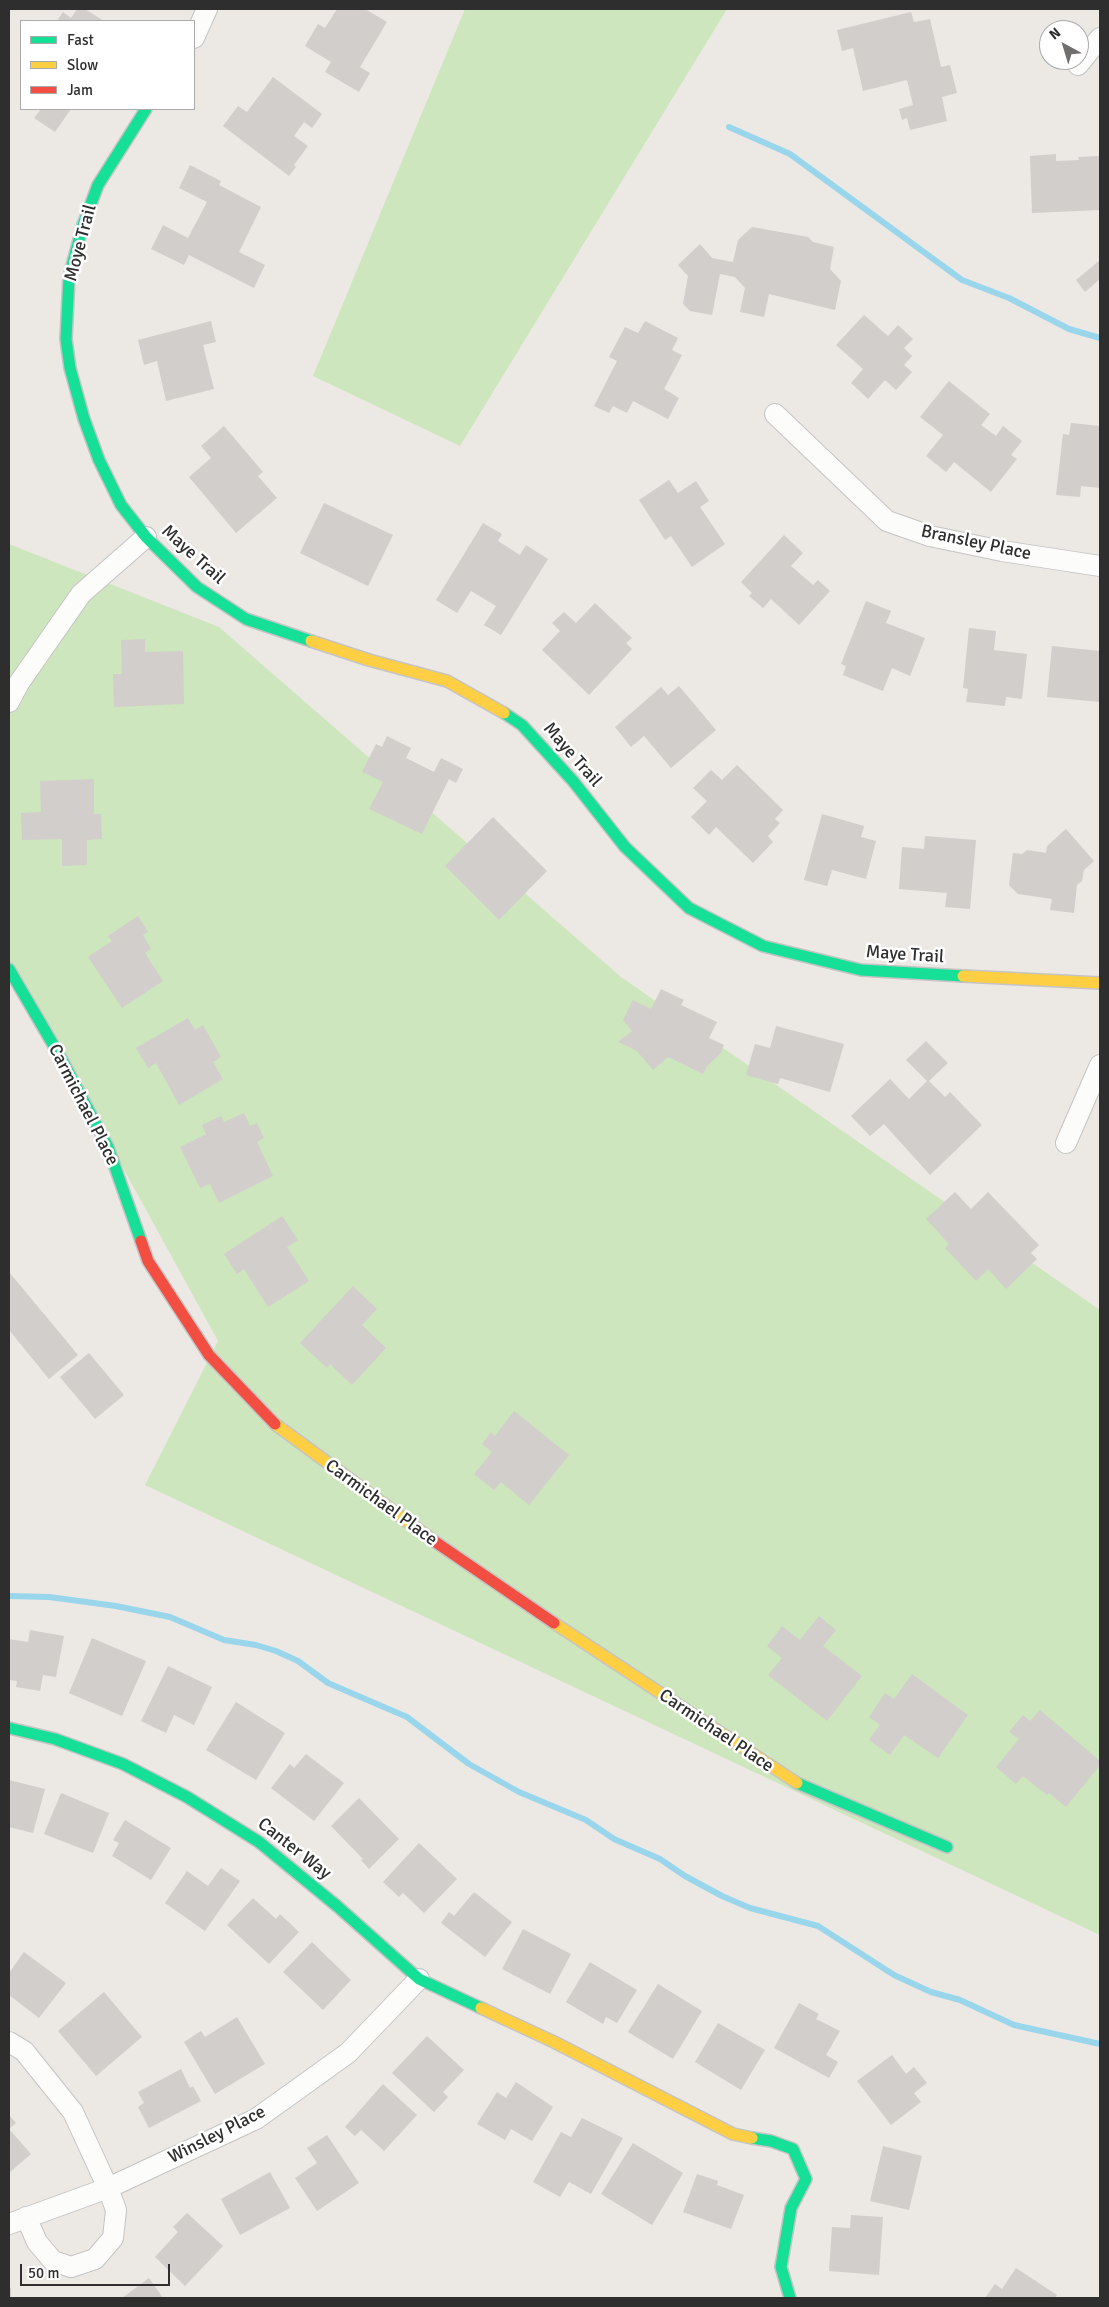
<!DOCTYPE html>
<style>
body{margin:0}
#map{position:relative;width:1109px;height:2307px;overflow:hidden;background:#ece8e4;font-family:Signika,sans-serif}
canvas{display:block}
.frame{position:absolute;inset:0;border:10px solid #2e2e2e;pointer-events:none}
.legend{position:absolute;left:20px;top:20px;width:175px;height:90px;box-sizing:border-box;background:#fff;border:1px solid #ababab;margin:0;padding:6px 9px;list-style:none;font-size:15px;color:#2e2e2e}
.legend li{display:flex;align-items:center;gap:10px;height:25px}
.legend b{width:25px;border:1px solid #ababab}
.north{position:absolute;left:1039px;top:20px;width:50px;height:50px;box-sizing:border-box;background:#fff;border:1px solid #ababab;border-radius:50%;rotate:321deg;font-size:14px;font-weight:700;line-height:20px;text-align:center;color:#2e2e2e}
.north::after{content:'';display:block;margin:auto;width:18px;height:22px;background:#706f6e;clip-path:polygon(50% 0,100% 100%,50% 72%,0 100%)}
.scale{position:absolute;left:20px;top:2264px;width:150px;height:22px;box-sizing:border-box;border:2px solid #2e2e2e;border-top:0;padding-left:6px;font-size:15px;line-height:18px;white-space:nowrap;color:#2e2e2e;-webkit-text-stroke:4px #fff;paint-order:stroke}
</style>
<div id="map">
<canvas width="1109" height="2307"></canvas>
<div class="frame"></div>
<ul class="legend">
<li><b style="height:6px;background:#16e098"></b>Fast</li>
<li><b style="height:6px;background:#ffcf43"></b>Slow</li>
<li><b style="height:6px;background:#f24e42"></b>Jam</li>
</ul>
<div class="north">N</div>
<div class="scale">50 m</div>
</div>
<script>
const ctx = document.querySelector('canvas').getContext('2d');
ctx.lineJoin = 'round';
function fillPath(path, color) {
  ctx.fillStyle = color;
  ctx.fill(path, 'evenodd');
}
function toPath(rows) {
  const path = new Path2D();
  for (const r of rows) {
    path.moveTo(r[0], r[1]);
    for (let i = 2; i < r.length; i += 2) path.lineTo(r[i], r[i + 1]);
  }
  return path;
}
function trace(path, color, width, dash) {
  ctx.strokeStyle = color;
  ctx.lineWidth = width;
  ctx.lineCap = dash ? 'butt' : 'round';
  ctx.setLineDash(dash || []);
  ctx.stroke(path);
}
function label(font, color, halo, rows, align = 'center') {
  ctx.font = font + ' Signika,sans-serif';
  ctx.lineWidth = 5;
  ctx.setLineDash([]);
  ctx.textBaseline = 'middle';
  ctx.strokeStyle = halo;
  ctx.fillStyle = color;
  for (const [text, x, y, turn = 0] of rows) {
    ctx.save();
    ctx.translate(x, y);
    ctx.rotate((+turn || 0) * Math.PI / 180);
    ctx.textAlign = isNaN(turn) ? turn : align;
    if (halo) ctx.strokeText(text, 0, 0);
    ctx.fillText(text, 0, 0);
    ctx.restore();
  }
}
const green = toPath([
 [465,9,727,9,460,446,313,376],
 [9,544,219,627,621,977,1100,1310,1100,1935,145,1485,218,1341,9,960]
]);
const stream = toPath([
 [729,127,790,154,962,280,1009,298,1069,329,1100,338],
 [9,1596,49,1597,116,1606,170,1617,224,1640,256,1645,276,1651,298,1661,328,1683,407,1717,469,1764,519,1792,586,1820,614,1839,660,1859,685,1876,722,1896,750,1908,818,1926,894,1975,931,1992,960,2000,1014,2025,1100,2044]
]);
const building = toPath([
 [77,9,85,9,104,21,57,21,63,12,71,18],
 [337,9,365,9,387,22,360,67,370,73,359,92,325,72,331,62,305,46,318,24,325,28],
 [911,12,914,22,930,19,941,67,950,65,957,93,942,97,947,121,910,130,907,118,902,120,899,109,913,105,907,80,863,91,853,48,842,51,837,30],
 [273,77,322,114,312,128,304,122,294,136,308,146,294,165,296,167,289,176,223,126,238,106,247,112],
 [41,109,71,109,55,132,34,118],
 [1056,154,1056,161,1079,160,1078,157,1100,156,1100,210,1032,213,1030,156],
 [190,165,221,181,219,185,261,207,239,252,265,265,254,288,189,255,184,265,151,249,163,225,188,238,207,202,179,188],
 [752,227,808,237,813,242,834,247,830,269,841,281,835,310,769,294,764,317,740,312,745,288,735,277,720,274,712,315,690,311,683,304,688,276,678,265,700,244,712,258,733,262,738,240],
 [1100,260,1100,279,1085,292,1076,280],
 [864,315,888,336,898,325,913,339,904,348,912,356,904,365,912,372,896,390,885,380,868,399,851,383,863,369,836,345],
 [211,321,216,342,203,345,214,389,166,401,157,361,144,365,138,340],
 [645,321,678,338,672,350,682,355,664,389,679,398,668,419,633,401,627,413,613,406,609,413,594,406,617,361,609,357,625,327,638,333],
 [949,381,990,414,981,425,996,436,1003,426,1022,441,1011,455,1017,459,991,492,954,462,946,472,926,456,943,435,920,417],
 [1071,423,1100,426,1100,488,1081,486,1080,497,1056,495,1063,434,1069,435],
 [224,426,263,472,258,476,277,498,236,533,189,477,211,458,201,446],
 [669,480,678,493,696,481,709,501,700,507,725,544,692,567,671,536,665,540,639,500],
 [324,503,393,535,368,586,300,553],
 [483,523,502,534,498,541,520,555,526,545,548,559,501,635,484,625,496,606,471,591,457,613,436,600],
 [784,535,803,553,791,566,813,585,818,580,830,591,799,625,771,599,763,608,749,596,752,593,741,582],
 [866,601,891,611,886,623,925,638,910,676,892,668,883,691,843,675,846,666,841,664],
 [595,603,632,638,626,643,632,649,589,695,542,650,560,631,552,623,564,612,576,623],
 [969,628,996,631,994,650,1027,654,1022,699,1006,697,1005,706,966,702,968,689,963,688],
 [145,639,145,652,183,651,184,704,114,707,113,674,122,674,121,640],
 [1052,646,1100,651,1100,702,1047,697],
 [679,686,716,730,671,768,644,736,631,747,615,727,661,687,668,695],
 [387,736,411,748,406,758,434,772,441,758,463,769,456,783,449,779,422,834,369,809,383,782,362,772,376,744,382,747],
 [737,765,783,810,775,819,780,823,768,836,773,842,753,863,716,827,709,835,691,817,707,801,693,788,711,770,722,780],
 [94,779,94,814,101,814,102,839,87,840,87,865,62,866,62,839,22,840,21,813,41,812,40,781],
 [822,814,864,826,861,837,876,841,866,879,832,870,827,886,804,880],
 [493,817,547,871,499,920,445,866],
 [1066,829,1094,861,1084,870,1082,881,1077,885,1074,913,1050,910,1052,899,1018,894,1009,885,1013,853,1022,854,1027,850,1046,853,1047,846],
 [925,836,976,840,970,909,945,907,947,893,899,889,902,847,924,849],
 [138,916,148,932,143,935,151,949,145,953,163,981,122,1008,88,957,112,941,108,936],
 [661,989,684,1000,681,1005,717,1022,709,1038,724,1045,720,1054,707,1066,703,1074,668,1057,653,1070,637,1051,618,1042,632,1031,623,1020,633,1000,651,1009],
 [188,1018,195,1030,203,1025,221,1057,213,1062,223,1079,179,1105,156,1063,148,1068,136,1048],
 [776,1026,844,1044,830,1092,780,1078,778,1084,746,1075,755,1044,770,1048],
 [926,1041,948,1063,929,1081,945,1097,950,1092,982,1125,930,1175,884,1124,870,1136,851,1116,890,1079,909,1099,927,1081,906,1060],
 [244,1113,250,1126,257,1123,264,1138,257,1142,273,1176,219,1203,210,1184,200,1188,180,1147,206,1134,202,1125,221,1116,224,1122],
 [955,1192,971,1209,988,1192,1039,1245,1031,1253,1037,1259,1006,1289,988,1269,976,1281,945,1248,949,1244,926,1219],
 [282,1216,298,1240,287,1247,309,1281,268,1307,244,1269,237,1274,224,1254],
 [9,1272,78,1355,49,1379,9,1330],
 [353,1286,377,1309,362,1325,386,1348,352,1385,330,1364,327,1368,300,1343],
 [89,1353,124,1395,95,1419,60,1377],
 [514,1411,569,1455,529,1505,501,1482,494,1490,474,1474,492,1452,482,1444,491,1432,495,1436],
 [819,1616,836,1630,823,1646,862,1676,827,1721,768,1675,782,1658,767,1646,782,1626,800,1640],
 [30,1630,64,1636,56,1677,43,1675,40,1691,16,1687,17,1681,9,1680,9,1639,28,1642],
 [92,1638,146,1661,122,1716,69,1693],
 [168,1666,212,1687,194,1725,174,1715,166,1733,141,1721],
 [912,1674,968,1715,938,1758,904,1735,890,1755,869,1740,880,1725,869,1717,885,1693,894,1699],
 [236,1702,285,1733,256,1780,206,1750],
 [1040,1710,1100,1761,1100,1765,1066,1807,1049,1793,1047,1795,1023,1776,1016,1784,996,1767,1019,1739,1009,1732,1023,1715,1030,1721],
 [306,1754,344,1783,314,1821,271,1788,290,1764,294,1768],
 [9,1780,45,1789,33,1833,9,1827],
 [61,1793,109,1813,93,1853,44,1834],
 [359,1798,399,1839,369,1869,361,1860,363,1859,331,1826],
 [125,1820,171,1848,151,1880,112,1856,119,1843,113,1840],
 [419,1843,457,1879,424,1913,403,1893,399,1897,383,1882],
 [221,1868,240,1881,205,1931,165,1903,187,1871,208,1886],
 [474,1892,512,1922,485,1957,441,1923,449,1912,454,1916],
 [253,1898,276,1919,280,1914,299,1932,269,1964,227,1925],
 [523,1929,571,1954,550,1994,502,1969],
 [312,1942,351,1980,323,2010,283,1972],
 [24,1952,66,1983,39,2018,9,1995,9,1973],
 [590,1962,637,1990,617,2023,606,2017,603,2024,566,2002],
 [658,1984,702,2011,673,2059,628,2032],
 [104,1992,142,2037,96,2076,58,2031],
 [799,2003,819,2014,816,2019,840,2031,826,2055,838,2062,829,2078,774,2048],
 [237,2017,265,2064,215,2094,184,2042,201,2031,205,2037],
 [718,2023,765,2050,741,2090,695,2062],
 [427,2036,464,2070,443,2092,448,2097,434,2112,392,2073],
 [892,2055,906,2074,914,2067,927,2083,914,2093,921,2102,891,2125,857,2081],
 [181,2069,190,2088,193,2086,201,2101,149,2128,138,2107,144,2103,138,2092],
 [516,2082,553,2107,532,2141,511,2129,505,2140,477,2124,497,2092,506,2098],
 [383,2084,417,2115,384,2151,361,2130,355,2136,345,2127],
 [9,2115,16,2123,9,2129,31,2154,9,2173],
 [582,2118,623,2138,591,2194,569,2182,560,2197,533,2182,561,2132,571,2137],
 [327,2135,359,2183,317,2211,295,2178,317,2163,307,2148],
 [633,2143,683,2173,652,2225,601,2194],
 [883,2146,922,2156,909,2210,870,2201],
 [270,2172,290,2208,240,2235,221,2199],
 [697,2174,718,2181,717,2185,744,2195,731,2229,683,2212],
 [187,2213,223,2246,185,2286,155,2257,178,2232,173,2227],
 [851,2215,883,2217,879,2275,829,2271,832,2227,850,2228],
 [1016,2268,1057,2295,1055,2298,985,2298,995,2284,1002,2289],
 [149,2278,163,2298,122,2298],
 [9,2288,11,2288,11,2298,9,2298]
]);
const street = toPath([
 [194,38,207,9],
 [1078,65,1100,38],
 [775,414,887,521,930,536,1002,551,1100,566],
 [9,702,19,683,81,594,146,537],
 [1066,1143,1100,1065],
 [9,2042,24,2051,73,2112,108,2188,116,2210,113,2238,95,2259,71,2267,53,2261,37,2242,26,2217],
 [9,2224,108,2188,256,2119,348,2053,419,1979]
]);
const fast = toPath([
 [146,109,98,185,83,225,69,277,66,339,70,368,84,419,99,460,121,505,146,537,197,587,246,619,311,641],
 [504,713,522,725,573,781,625,847,689,908,763,946,861,970,963,976],
 [9,969,61,1058,108,1147,141,1241],
 [9,1728,55,1739,123,1764,187,1797,259,1842,337,1906,419,1979,481,2008],
 [797,1783,947,1847],
 [752,2138,771,2141,793,2149,806,2179,791,2208,781,2267,790,2298]
]);
const slow = toPath([
 [311,641,369,660,447,681,504,713],
 [963,976,1100,983],
 [275,1424,431,1539],
 [554,1623,797,1783],
 [481,2008,554,2042,733,2134,752,2138]
]);
const jam = toPath([
 [141,1241,148,1261,209,1355,275,1424],
 [431,1539,554,1623]
]);
const streetNames = [
 ["Moye Trail",81,243,-75],
 ["Bransley Place",976,543,12],
 ["Maye Trail",193,555,42],
 ["Maye Trail",572,755,49],
 ["Maye Trail",905,955,4],
 ["Carmichael Place",83,1105,63],
 ["Carmichael Place",381,1503,36],
 ["Carmichael Place",716,1731,34],
 ["Canter Way",294,1849,38],
 ["Winsley Place",217,2135,-27]
];
fillPath(green, '#cee6be');
trace(stream, '#99d6ec', 6);
fillPath(building, '#d1cecb');
trace(street, '#c5c4c5', 22);
trace(fast, '#c5c4c5', 14);
trace(slow, '#c5c4c5', 14);
trace(jam, '#c5c4c5', 14);
trace(street, '#fcfcfb', 20);
trace(fast, '#16e098', 11);
trace(slow, '#ffcf43', 11);
trace(jam, '#f24e42', 11);
label('18px', '#2e2e2e', '#fff', streetNames);
</script>
